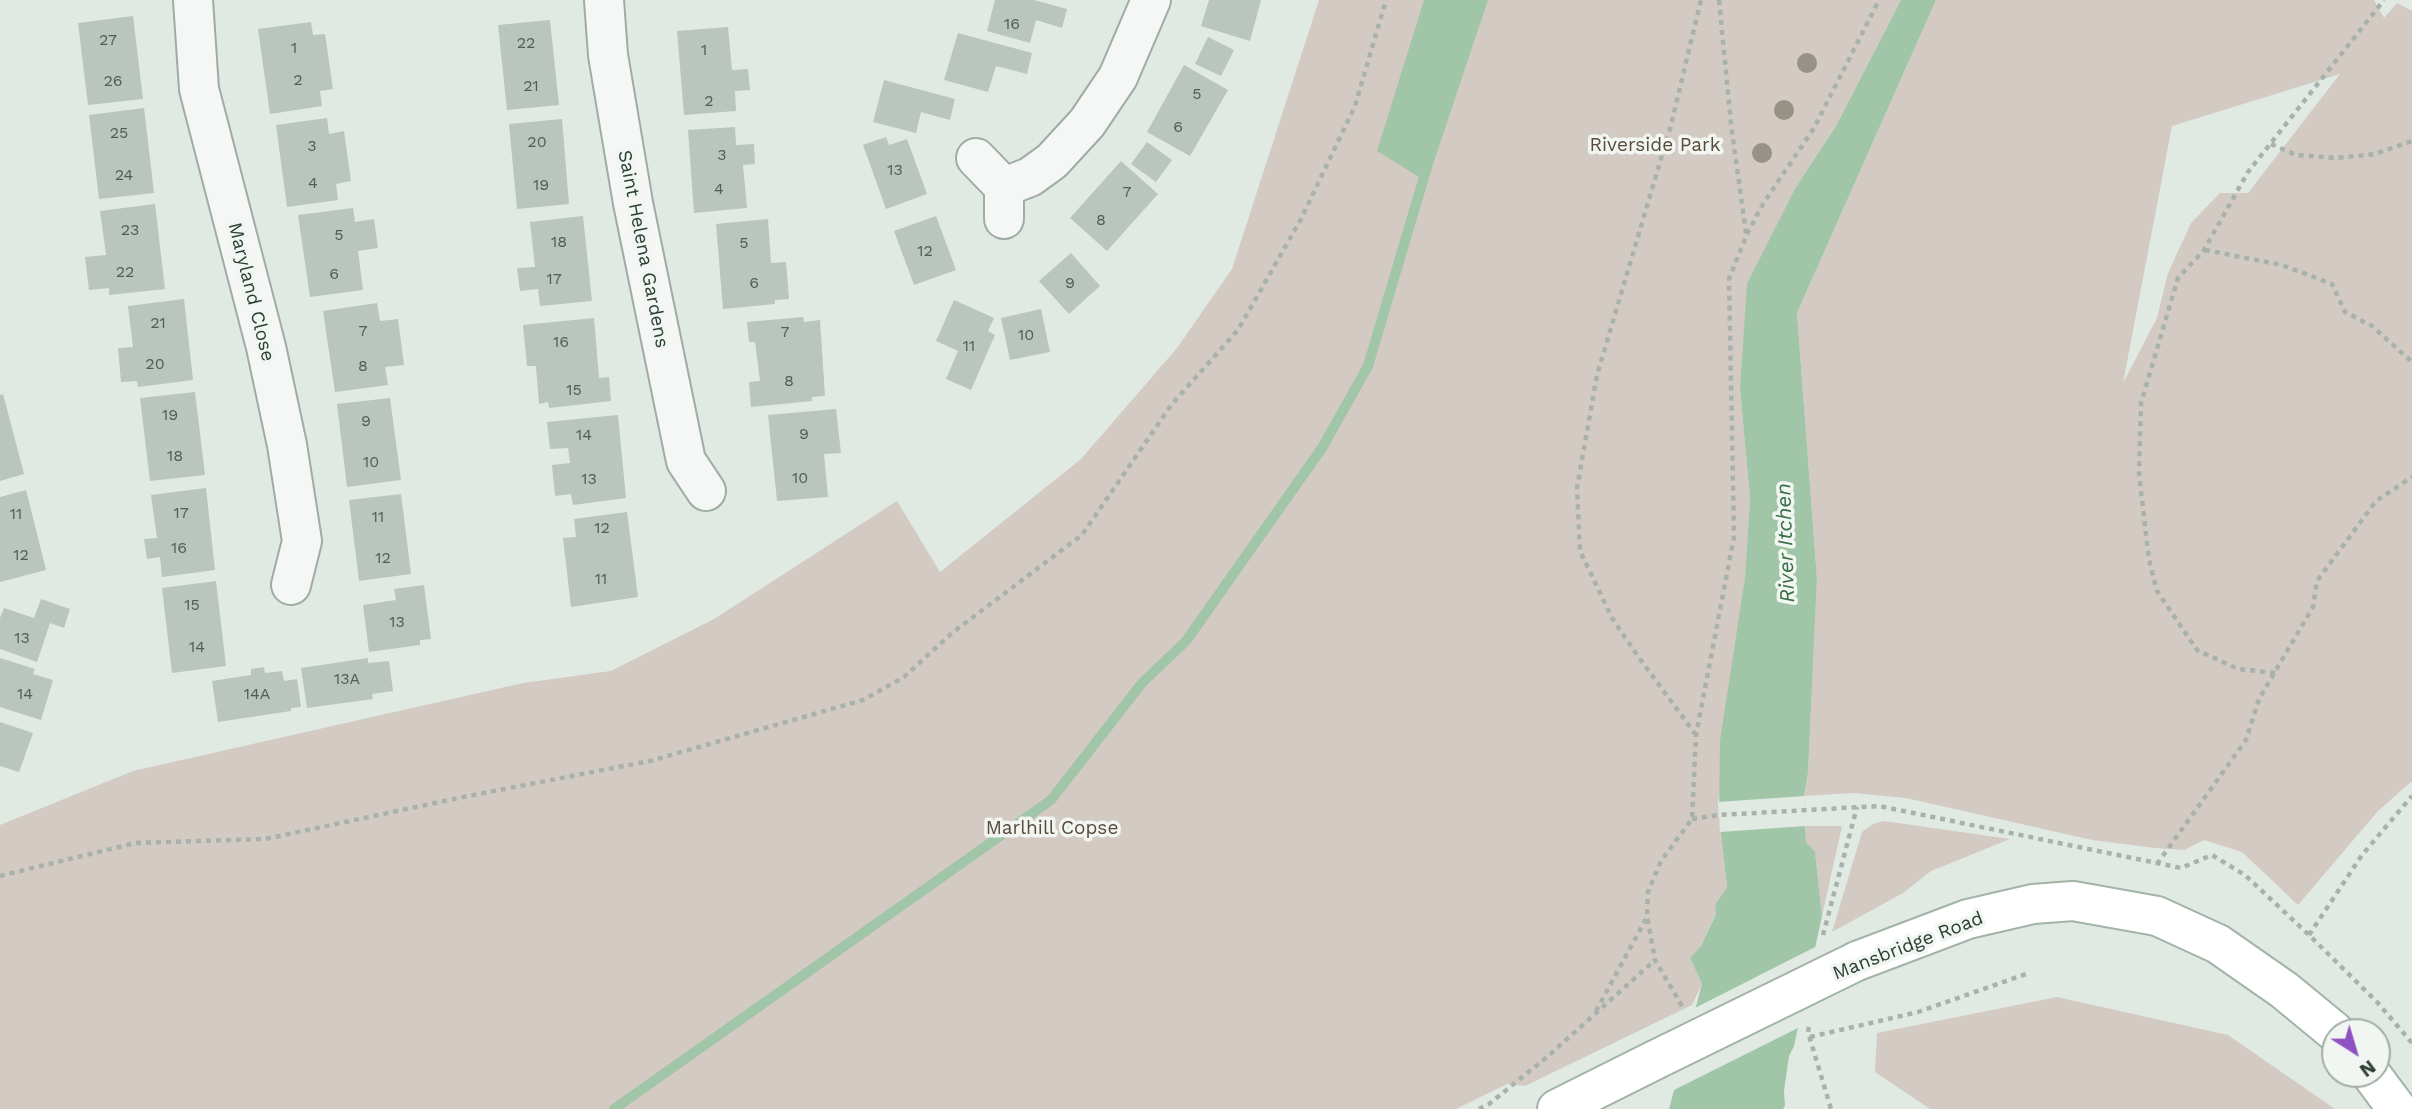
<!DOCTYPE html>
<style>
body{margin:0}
#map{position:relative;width:2412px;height:1109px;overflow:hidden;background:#e1e9e3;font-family:"Work Sans",sans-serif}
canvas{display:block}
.north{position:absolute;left:2321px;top:1018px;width:70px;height:70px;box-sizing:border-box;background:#f1f6f2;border:2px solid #a2ada5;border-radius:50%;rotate:143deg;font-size:19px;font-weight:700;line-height:28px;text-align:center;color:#2b3f32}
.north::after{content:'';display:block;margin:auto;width:24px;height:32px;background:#8f52c2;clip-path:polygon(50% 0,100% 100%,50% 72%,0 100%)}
</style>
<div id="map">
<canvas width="2412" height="1109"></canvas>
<div class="north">N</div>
</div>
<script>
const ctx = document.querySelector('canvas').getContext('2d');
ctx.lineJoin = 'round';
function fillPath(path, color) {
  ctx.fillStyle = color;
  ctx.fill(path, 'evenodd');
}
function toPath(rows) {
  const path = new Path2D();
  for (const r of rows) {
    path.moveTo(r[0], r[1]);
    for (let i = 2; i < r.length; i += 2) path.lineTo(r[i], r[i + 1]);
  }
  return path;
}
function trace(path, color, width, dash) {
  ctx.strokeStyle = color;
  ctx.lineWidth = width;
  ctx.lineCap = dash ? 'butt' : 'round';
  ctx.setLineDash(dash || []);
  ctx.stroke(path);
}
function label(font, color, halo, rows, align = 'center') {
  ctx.font = font + ' "Work Sans",sans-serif';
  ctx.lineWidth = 7;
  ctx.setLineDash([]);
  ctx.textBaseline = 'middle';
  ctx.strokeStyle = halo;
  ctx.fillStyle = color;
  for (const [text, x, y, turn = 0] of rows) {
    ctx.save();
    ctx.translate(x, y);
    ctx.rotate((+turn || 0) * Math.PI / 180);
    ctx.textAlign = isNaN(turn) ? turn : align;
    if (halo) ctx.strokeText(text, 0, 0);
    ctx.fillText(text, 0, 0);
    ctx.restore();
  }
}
const green = toPath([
 [1319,0,1901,0,1836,126,1796,187,1740,389,1750,498,1745,578,1718,802,1727,887,1715,905,1716,913,1701,946,1690,958,1702,984,1692,1005,1525,1086,1507,1084,1456,1109,0,1109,0,825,133,771,523,683,611,671,714,619,897,501,940,572,1081,459,1177,348,1232,269],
 [1936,0,2374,0,2384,18,2397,3,2412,11,2412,781,2378,811,2298,905,2242,852,2204,840,2184,850,2155,848,2092,840,1906,798,1853,793,1804,796,1808,773,1817,579,1797,313],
 [2340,74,2248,193,2220,193,2191,223,2168,273,2157,318,2123,383,2172,126],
 [1884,821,2010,839,1931,871,1903,893,1832,932,1862,832,1873,824],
 [1806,826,1842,826,1822,916,1815,853,1806,842],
 [2057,997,2228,1035,2335,1109,1930,1109,1875,1072,1877,1033]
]);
const water = toPath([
 [1424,0,1488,0,1427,182,1377,151],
 [1901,0,1936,0,1797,313,1817,579,1808,773,1804,796,1806,842,1815,852,1822,916,1794,1046,1789,1056,1784,1091,1785,1106,1783,1109,1669,1109,1702,984,1690,958,1701,946,1716,914,1715,905,1727,887,1719,815,1720,741,1745,578,1750,498,1740,389,1747,284,1796,187,1836,126]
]);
const pier = toPath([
 [1804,796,1806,826,1720,832,1718,802],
 [1819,945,1802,1026,1670,1092,1691,1010]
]);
const stream = toPath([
 [614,1109,1051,800,1142,683,1186,641,1322,448,1368,366,1427,167]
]);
const building = toPath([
 [995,0,1034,0,1067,9,1062,28,1036,20,1030,43,987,31],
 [1209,0,1261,0,1250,41,1201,26],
 [133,16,143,99,88,105,78,23],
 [550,20,559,105,507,110,498,25],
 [311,22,313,35,325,34,333,89,320,91,322,106,270,114,258,29],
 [728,27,732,70,748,69,750,90,735,91,736,111,684,115,677,31],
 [958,33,1032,53,1027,74,996,66,988,92,944,80],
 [1208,37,1234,50,1221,76,1195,64],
 [1184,65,1228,90,1190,156,1147,132],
 [884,80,955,99,950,120,921,112,916,133,873,122],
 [144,108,154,193,99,199,89,115],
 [327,118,329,134,344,131,351,181,336,184,338,200,287,207,276,125],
 [562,119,569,204,517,209,509,124],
 [735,127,736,145,754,144,755,164,743,165,747,208,694,213,688,130],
 [886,137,889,145,907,139,927,194,886,209,863,145],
 [1147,142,1172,160,1156,182,1131,164],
 [1121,161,1158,194,1107,251,1070,218],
 [155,204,165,289,109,295,109,288,89,290,85,257,106,255,100,211],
 [353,208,355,222,374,219,378,248,358,251,363,290,310,297,298,215],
 [583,216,592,301,540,306,538,289,520,291,517,268,535,267,530,222],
 [936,216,956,270,914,285,894,231],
 [768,219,771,263,786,262,789,299,775,300,775,304,723,309,716,224],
 [1071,253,1100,286,1069,314,1039,281],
 [184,299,193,380,138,387,137,381,121,382,118,348,133,347,128,306],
 [954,300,994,318,988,331,995,335,971,390,946,379,958,351,936,341],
 [377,303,380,321,398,319,404,365,385,367,388,385,335,392,323,311],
 [1041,309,1050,352,1010,360,1001,318],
 [803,317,804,322,820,320,825,396,812,397,812,401,751,407,749,382,760,381,755,342,749,342,747,322],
 [594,318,599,378,609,377,611,401,549,408,548,402,539,404,536,366,527,366,523,325],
 [195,392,205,475,150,481,140,398],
 [3,394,24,474,0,481,0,395],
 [390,398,401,480,347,487,337,404],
 [836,409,841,453,824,454,828,497,777,501,768,415],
 [618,415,626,498,573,505,571,494,555,496,552,465,570,463,568,448,550,449,547,422],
 [206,488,215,570,162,577,160,557,147,559,144,539,157,538,151,495],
 [26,490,46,570,0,582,0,497],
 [401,494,411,574,359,581,349,500],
 [627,512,638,597,571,607,563,538,576,537,574,519],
 [216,581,226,666,172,673,162,588],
 [424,585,431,639,420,640,420,645,369,652,363,605,396,600,394,589],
 [41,599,70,609,64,628,50,623,37,662,0,649,0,618,4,608,34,618],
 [0,658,35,669,33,674,53,680,41,720,0,707],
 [368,658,368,663,389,661,393,691,372,694,373,699,307,708,301,668],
 [264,667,265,673,282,671,284,681,297,679,301,707,291,708,291,711,218,722,212,681,251,675,251,669],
 [0,722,33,733,19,772,0,766]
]);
const path = toPath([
 [1719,0,1731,124,1746,233],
 [2271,144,2296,155,2336,158,2375,154,2412,141],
 [2205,250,2282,265,2332,284,2345,312,2372,326,2412,362],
 [2275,673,2238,669,2197,650,2157,591,2149,560,2139,474,2141,403,2178,278,2204,250,2248,172,2384,0],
 [1696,735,1637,655,1612,618,1580,551,1577,488,1597,375,1671,125,1701,0],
 [1692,819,1719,815,1879,806,2181,868,2212,855,2245,875,2309,935,2377,1002,2412,1043],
 [2157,864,2246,740,2259,699,2313,607,2317,581,2376,501,2412,477],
 [0,876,135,843,265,839,468,796,650,761,863,700,904,677,952,633,1082,535,1172,404,1238,330,1301,219,1355,106,1386,0],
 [1823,935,1857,807],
 [2309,935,2362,855,2412,796],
 [1682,1006,1655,960,1647,916,1648,892,1661,861,1692,819,1696,735,1734,537,1729,279,1747,234,1763,204,1814,128,1879,0],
 [1596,1011,1647,917],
 [1809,1027,1808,1032,1831,1109],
 [1810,1037,1918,1012,2029,973],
 [1479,1109,1489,1104,1547,1057,1655,960]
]);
const minor = toPath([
 [193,0,199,89,266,347,287,445,302,541,291,585],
 [604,0,608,55,633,203,686,461,706,491],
 [976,158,1004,187,1004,219],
 [1004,187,1030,177,1052,161,1087,123,1118,77,1151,0]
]);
const primary = toPath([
 [1857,961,1968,919,2033,904,2073,901,2157,916,2218,944,2284,990,2335,1032],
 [2371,1074,2397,1109],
 [1557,1109,1655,1060]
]);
const primaryBridge = toPath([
 [1655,1060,1857,961]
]);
const trees = [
 [1807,63],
 [1784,110],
 [1762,153]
];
const numberNames = [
 ["16",1012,24],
 ["27",108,40],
 ["22",526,43],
 ["1",294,48],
 ["1",704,50],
 ["2",298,80],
 ["26",113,81],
 ["21",531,86],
 ["5",1197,94],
 ["2",709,101],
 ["6",1178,127],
 ["25",119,133],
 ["20",537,142],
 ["3",312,146],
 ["3",722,155],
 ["13",895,170],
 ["24",124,175],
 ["4",313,183],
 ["19",541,185],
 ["4",719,189],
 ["7",1127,192],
 ["8",1101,220],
 ["23",130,230],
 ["5",339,235],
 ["18",559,242],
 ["5",744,243],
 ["12",925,251],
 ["22",125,272],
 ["6",334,274],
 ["17",554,279],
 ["6",754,283],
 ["9",1070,283],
 ["21",158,323],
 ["7",363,331],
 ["7",785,332],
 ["10",1026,335],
 ["16",561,342],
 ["11",969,346],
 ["20",155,364],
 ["8",363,366],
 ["8",789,381],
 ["15",574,390],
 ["19",170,415],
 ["9",366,421],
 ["9",804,434],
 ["14",584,435],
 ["18",175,456],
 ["10",371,462],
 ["10",800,478],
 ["13",589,479],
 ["17",181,513],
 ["11",16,514],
 ["11",378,517],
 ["12",602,528],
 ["16",179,548],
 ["12",21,555],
 ["12",383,558],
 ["11",601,579],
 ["15",192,605],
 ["13",397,622],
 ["13",22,638],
 ["14",197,647],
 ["13A",347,679],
 ["14",25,694],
 ["14A",257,694]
];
const parkNames = [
 ["Riverside Park",1655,145],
 ["Marlhill Copse",1052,828]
];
const streetNames = [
 ["Saint Helena Gardens",643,249,79],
 ["Maryland Close",251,292,76],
 ["Mansbridge Road",1908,946,-21]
];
const waterNames = [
 ["River Itchen",1786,543,-92]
];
fillPath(green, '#d2cac3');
fillPath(water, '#a0c5a7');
fillPath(pier, '#e1e9e3');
trace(stream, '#a0c5a7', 10);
fillPath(building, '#b9c5bd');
trace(minor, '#9faca3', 42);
trace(primary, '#a2b3a7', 42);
trace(path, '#a8b1ab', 4.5, [5, 5]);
trace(minor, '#f4f7f5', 38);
trace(primary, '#fff', 38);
trace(primaryBridge, '#a2b3a7', 42, []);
trace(primaryBridge, '#fff', 38);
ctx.fillStyle = '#969286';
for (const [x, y] of trees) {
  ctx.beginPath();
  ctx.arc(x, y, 10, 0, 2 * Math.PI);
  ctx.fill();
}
label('16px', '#4e6055', null, numberNames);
label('19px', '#594a3a', '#f1f6f2', parkNames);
label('19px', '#2b3f32', '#f1f6f2', streetNames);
label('italic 21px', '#396f46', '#f1f6f2', waterNames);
</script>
